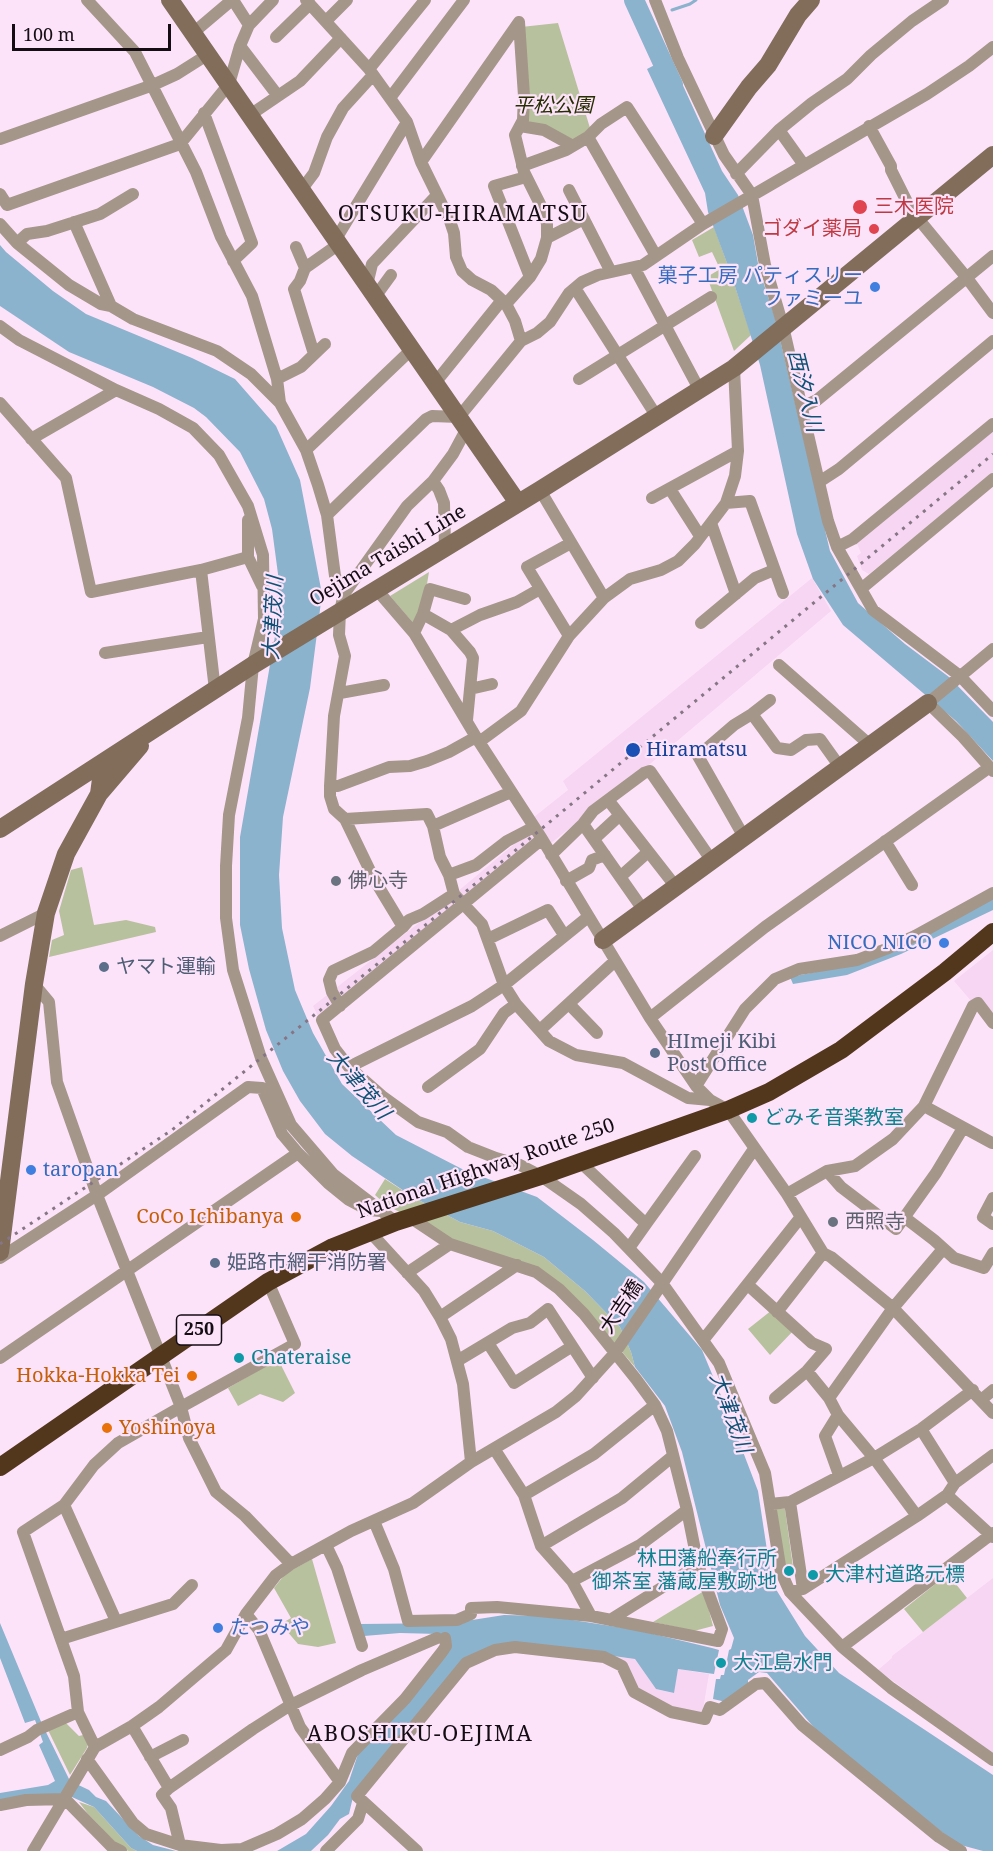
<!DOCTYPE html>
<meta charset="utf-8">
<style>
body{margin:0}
#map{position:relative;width:993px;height:1851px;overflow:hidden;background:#fde3fa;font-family:"Noto Serif",serif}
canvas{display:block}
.scale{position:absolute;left:12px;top:24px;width:159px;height:27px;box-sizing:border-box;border:3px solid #150d14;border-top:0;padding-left:8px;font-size:18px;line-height:21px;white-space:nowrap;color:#150d14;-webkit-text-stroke:4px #fde3fa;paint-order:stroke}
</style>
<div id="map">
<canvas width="993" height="1851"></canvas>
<div class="scale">100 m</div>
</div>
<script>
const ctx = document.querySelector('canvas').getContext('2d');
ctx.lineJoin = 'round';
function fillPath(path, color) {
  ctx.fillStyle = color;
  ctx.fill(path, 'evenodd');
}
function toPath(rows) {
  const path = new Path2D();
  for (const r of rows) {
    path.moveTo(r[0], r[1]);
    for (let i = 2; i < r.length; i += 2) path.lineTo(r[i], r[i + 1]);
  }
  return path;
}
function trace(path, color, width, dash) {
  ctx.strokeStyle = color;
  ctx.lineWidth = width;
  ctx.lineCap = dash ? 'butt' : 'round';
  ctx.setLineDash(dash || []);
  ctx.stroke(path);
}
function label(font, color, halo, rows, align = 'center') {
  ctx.font = font + ' "Noto Serif","Noto Sans JP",serif';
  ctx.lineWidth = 4.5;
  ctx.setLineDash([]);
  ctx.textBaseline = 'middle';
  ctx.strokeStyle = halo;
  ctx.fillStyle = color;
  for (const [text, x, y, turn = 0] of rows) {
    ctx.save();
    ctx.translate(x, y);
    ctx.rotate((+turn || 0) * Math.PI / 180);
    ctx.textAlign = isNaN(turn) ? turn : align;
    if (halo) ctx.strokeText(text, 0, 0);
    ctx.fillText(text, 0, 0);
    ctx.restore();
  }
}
const built = toPath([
 [993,431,993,473,869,574,862,570,857,556,861,553,856,541],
 [812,578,831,611,644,769,551,843,534,817,568,790,563,781],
 [530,831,535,839,463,899,457,892],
 [452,897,459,903,319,1018,313,1006],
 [993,950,993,1018,972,1002,954,981],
 [993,1578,993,1754,878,1670,892,1658,892,1656],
 [611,1656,635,1659,656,1689,673,1693,678,1669,709,1674,702,1715,670,1709,636,1690]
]);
const green = toPath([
 [558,23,590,128,567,147,544,133,522,129,521,27],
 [714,227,731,274,751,335,734,351,707,277,720,269,712,252,699,257,692,240],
 [429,572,427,584,429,586,414,624,390,596],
 [82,867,94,925,126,920,155,927,156,932,49,957,52,940,64,935,59,911,71,870],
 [385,1179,413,1197,460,1222,493,1231,544,1257,585,1291,620,1327,631,1352,635,1367,611,1339,526,1263,454,1240,386,1205,375,1195],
 [772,1310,795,1329,770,1355,748,1329],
 [278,1359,295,1393,283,1402,260,1394,238,1406,228,1388],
 [775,1509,785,1509,794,1574,785,1573],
 [312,1559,336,1643,318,1647,298,1644,286,1630,279,1625,291,1618,274,1588,285,1574],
 [948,1574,967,1598,923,1632,904,1609],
 [704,1591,713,1626,694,1631,653,1622],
 [65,1722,79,1736,87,1734,89,1740,87,1748,70,1775,48,1730],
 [79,1802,94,1807,131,1848,137,1851,128,1851,117,1844,88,1814]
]);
const water = toPath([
 [670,57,722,171,738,195,753,235,759,269,775,318,830,551,858,603,905,644,949,677,993,722,993,761,956,721,843,625,813,579,797,534,760,365,731,274,708,212,705,193,647,69],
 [0,245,6,252,53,291,86,314,192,358,235,379,276,426,300,480,322,594,310,688,283,817,279,875,282,928,295,990,313,1033,342,1084,396,1135,464,1170,537,1197,593,1240,644,1282,702,1350,727,1410,758,1491,772,1583,805,1636,839,1673,993,1775,993,1851,983,1851,957,1844,823,1738,767,1673,759,1672,748,1680,748,1684,726,1702,713,1699,716,1679,720,1679,721,1675,724,1675,729,1650,731,1649,734,1638,720,1605,682,1452,665,1406,635,1367,631,1352,620,1327,585,1291,544,1257,493,1231,460,1222,413,1197,352,1156,325,1134,300,1101,283,1071,266,1030,249,969,240,925,240,837,275,636,278,574,272,529,264,499,240,452,206,417,194,408,153,387,69,352,0,306],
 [993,897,993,910,901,954,847,975,793,984,790,977,836,968],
 [504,1615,547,1616,637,1630,712,1648,719,1650,714,1674,678,1669,674,1693,656,1689,635,1659,527,1644,479,1652,353,1797,349,1814,340,1819,328,1835,311,1851,277,1851,306,1834,331,1806,349,1781,359,1751,448,1652,438,1634,400,1633,364,1636,360,1624,453,1623],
 [0,1623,42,1724,70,1781,89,1790,96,1797,106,1801,139,1836,153,1845,176,1851,137,1851,131,1848,94,1807,63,1793,54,1796,0,1802,0,1793,48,1785,55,1781,39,1745,43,1742,35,1720,25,1723,0,1658]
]);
const stream = toPath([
 [672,10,690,4,696,0],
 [713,1662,728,1664]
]);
const river = toPath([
 [634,0,673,85]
]);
const street = toPath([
 [87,0,135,52,196,172,221,237,252,296,277,379,280,403],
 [233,0,249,25],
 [306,0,369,69,407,122,421,162,450,221,454,233,456,257,462,271,472,280,491,290,506,304,515,321,521,341],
 [655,0,678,58,724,155,752,195,765,265,783,326,828,521,837,547,873,610,960,676,993,711],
 [326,21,347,0],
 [193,33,232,0],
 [276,37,310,4],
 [240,46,278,96],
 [369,69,425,0],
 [390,98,464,0],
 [204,113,252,243,233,261],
 [250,115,300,81,341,38],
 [520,126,544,130,573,146],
 [869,126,891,166,891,170,911,210,967,278,993,313],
 [779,130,804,165],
 [588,137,656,256],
 [0,139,153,85,177,74,207,55],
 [421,162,519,22],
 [522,166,566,150,588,137,601,124,627,107,703,224],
 [736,174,779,130,812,103,847,79,871,55,912,21,943,0],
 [526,177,494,186,530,277],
 [302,189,314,173,327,137,343,108,373,75],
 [569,190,611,272],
 [0,194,7,205,180,144,229,84,240,46,249,25,273,0],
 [74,222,111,306],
 [0,224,17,243,69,285,101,304,111,306,133,319,217,351,251,374,280,403,306,450,318,485,327,515,335,576,344,594,340,611,339,635,345,656,334,716,330,786,330,796,334,809,345,819,427,814,433,826,440,857,449,875,454,894,482,924,504,985,516,1004,549,1041,576,1055,623,1063,688,1098,710,1100],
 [547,238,584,219],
 [336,239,407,122],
 [17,243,27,234,47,231,100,214,133,194],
 [296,247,305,268],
 [634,267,699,389],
 [367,285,372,264,437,195],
 [575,288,657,417],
 [375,297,391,275],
 [506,304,530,277,541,259,547,238,547,224,544,212,524,172,515,135,523,120,524,96,519,22],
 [0,326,19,340,116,390,159,409,193,428,219,455,248,506,263,555,264,619,253,665,248,718,229,815,226,866,226,918,233,970,261,1058,291,1125,333,1174,396,1222],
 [314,354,294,289,300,281,305,268,339,244],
 [277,379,301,367,325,344],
 [579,379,711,297],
 [435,383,502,300],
 [0,403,66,478,91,592,201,570,248,557],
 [802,407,817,400,993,256],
 [31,439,116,390],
 [306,450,411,350],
 [433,481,439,490,444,503,445,547],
 [819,482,839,469,993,341],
 [670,489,700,536],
 [540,490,604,598],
 [652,498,738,451],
 [726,503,750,501,783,593],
 [327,515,426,419,432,416,459,417,521,341,537,333,550,322,569,293,582,282,598,275,643,265,703,224,927,94,969,66,993,47],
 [248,520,248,557,262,586],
 [711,523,736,594],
 [837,547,853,539,993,424],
 [201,570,215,690],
 [861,589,993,479],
 [377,590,414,633,476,737,542,839,650,1018,696,1086,710,1100,728,1110,787,1194,823,1253,831,1257,893,1308,993,1413],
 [344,594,407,506,433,481,453,454,467,428],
 [423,614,451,630,470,652,473,658,467,720],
 [701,623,755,578,774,570],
 [451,630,480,615,517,602,540,589],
 [414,633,423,614,430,589,465,599],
 [569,636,527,567,571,543],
 [993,649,928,703,963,737,993,771],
 [105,653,208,637],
 [779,665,870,745],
 [470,689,492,684],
 [340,693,384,685],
 [752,714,777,748,791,750,806,740,820,739,840,767],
 [479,742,521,711,569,636,604,598,630,579,661,570,678,561,695,544,726,503,735,476,738,451,734,368],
 [330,786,338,786,389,767,410,766,427,761,449,752,476,737],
 [612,805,676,887],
 [345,819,374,879,403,927],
 [583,824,644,911],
 [433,826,511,792],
 [744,837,698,756,734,725,752,714,770,700],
 [542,839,322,1020,335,1049,349,1067,382,1096,418,1122,447,1132,468,1147,496,1158,520,1165,541,1176,581,1204,614,1233,662,1283,719,1363,765,1473,781,1572,790,1592,842,1647,891,1688,993,1760],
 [594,839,620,815],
 [885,841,912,885],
 [551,855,583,824,593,811,644,773,650,771,712,861],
 [449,875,476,865,507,841,534,827],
 [620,877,648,852],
 [566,881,589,868,592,860,605,855],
 [0,936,46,913],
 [488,939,548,910,564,935],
 [34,984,49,1002,57,1082,97,1195,181,1407,189,1438,216,1492,245,1516,291,1564],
 [569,1004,597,1033],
 [340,1006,332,992,329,980,333,971,373,952,403,927,409,920,423,914,454,894],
 [650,1018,765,927,990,767],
 [540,1030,615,961],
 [349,1067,472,1006,504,985,588,917],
 [696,1086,745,1009,775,979,799,969,857,960,886,949,915,936,993,893],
 [428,1087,480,1049,504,1013,516,1004],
 [924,1106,992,1143],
 [579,1161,646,1224,695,1156],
 [827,1171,841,1187,896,1229,936,1173,963,1128],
 [787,1194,827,1171,855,1166,893,1139,924,1106,973,1006,978,1003,993,1023],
 [993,1198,983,1217,993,1224],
 [904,1217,934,1240,954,1258,984,1268,993,1253],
 [370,1232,424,1291,440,1317,451,1339,463,1384,471,1462],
 [629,1248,646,1224],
 [0,1258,97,1195,248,1087,262,1088,282,1134,298,1153,328,1183,349,1200,368,1210,381,1211],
 [407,1273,450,1244],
 [748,1285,812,1343,826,1349,807,1371,775,1398],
 [777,1312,823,1253],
 [440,1317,517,1265],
 [704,1339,800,1218],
 [488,1343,514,1383,571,1347],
 [0,1358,298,1153],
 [457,1361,512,1328,530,1323,548,1309,593,1378],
 [807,1371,829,1398,838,1415,874,1458,917,1516],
 [829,1398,893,1308,943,1249],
 [981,1400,993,1390],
 [838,1415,825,1436,839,1475],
 [921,1429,955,1483],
 [495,1450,524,1495,541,1546,572,1581,591,1616],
 [524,1495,594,1454,655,1405],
 [947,1495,993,1537],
 [790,1502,803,1589],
 [770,1504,790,1502,874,1458,921,1429,973,1390],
 [64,1505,116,1621],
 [374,1521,394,1569,408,1621,457,1620,471,1614,471,1608,497,1607,591,1616,718,1641,722,1629,698,1565,687,1510,667,1431,655,1405,636,1379,584,1314,559,1289,536,1272,450,1244,411,1218],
 [326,1545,337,1568,362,1646],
 [541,1546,622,1498,673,1456],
 [572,1581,640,1545,687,1510],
 [790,1592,803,1589,917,1516,947,1495,955,1483,993,1455],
 [246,1614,259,1630,300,1727,340,1782],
 [610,1620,698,1565],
 [61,1639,173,1604,192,1585],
 [842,1647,993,1533],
 [132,1726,169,1788],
 [95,1747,78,1712,74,1676,23,1532,64,1505,94,1465,118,1443,181,1407,295,1344,268,1282],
 [0,1750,28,1737,37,1730,78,1712],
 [150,1757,183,1740],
 [87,1759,133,1823,146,1834,180,1845,221,1850,242,1849,277,1834,302,1819,325,1799,340,1782,352,1753,405,1699,442,1652,446,1646,445,1638],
 [0,1805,26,1800,65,1799,111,1846,121,1851],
 [180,1845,171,1808,162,1795,169,1788,253,1729,289,1706,362,1670,437,1638],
 [33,1851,95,1747,132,1726,159,1707,226,1650,246,1614,276,1575,291,1564,351,1531,413,1503,471,1462,556,1412,576,1396,614,1354,754,1149],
 [326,1851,358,1819,363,1803],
 [417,1851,357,1796,466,1663,495,1650,515,1647,604,1657,622,1666,634,1692,671,1712,705,1719,710,1707,720,1710,756,1684,765,1683,802,1725,939,1837,961,1851]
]);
const secondary = toPath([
 [170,0,518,503],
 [714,136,749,87,768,65,798,15,811,0],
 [99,794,140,746],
 [0,829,253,665,540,490,734,368,993,155],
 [603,940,928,703],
 [0,1252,34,984,46,913,66,854,99,794,101,779,99,765]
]);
const highway = toPath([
 [0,1467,268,1282,333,1247,396,1222,541,1176,728,1110,769,1092,841,1050,945,972,993,932]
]);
const rail = toPath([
 [0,1244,172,1130,428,923,993,454]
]);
const markers = [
 [860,207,8,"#e0444e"],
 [874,229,6,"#e0444e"],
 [875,287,6,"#3f7fe0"],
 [633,750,8,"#1a4fb4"],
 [336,881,6,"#6b7280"],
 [944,943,6,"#3f7fe0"],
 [104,967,6,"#5c6f8a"],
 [655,1053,6,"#5c6f8a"],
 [752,1118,6,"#0f9aa8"],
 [31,1170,6,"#3f7fe0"],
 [296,1217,6,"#e8710a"],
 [833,1222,6,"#6b7280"],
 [215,1263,6,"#5c6f8a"],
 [239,1358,6,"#0f9aa8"],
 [192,1376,6,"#e8710a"],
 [107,1428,6,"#e8710a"],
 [789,1571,6,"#0f9aa8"],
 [813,1575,6,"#0f9aa8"],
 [218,1628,6,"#3f7fe0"],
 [721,1663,6,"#0f9aa8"]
];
const shields = [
 [199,1330,45]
];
const shieldNames = [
 ["250",199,1330]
];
const parkNames = [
 ["平松公園",553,106]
];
const healthNames = [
 ["三木医院",874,207],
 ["ゴダイ薬局",862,229,"right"]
];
const shopNames = [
 ["菓子工房 パティスリー",863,276],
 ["ファミーユ",863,299],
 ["NICO NICO",932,943],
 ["taropan",43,1170,"left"],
 ["たつみや",230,1628,"left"]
];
const streetNames = [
 ["Oejima Taishi Line",388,556,-31],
 ["National Highway Route 250",486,1169,-19],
 ["大吉橋",622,1307,-56]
];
const transitNames = [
 ["Hiramatsu",646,750]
];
const worshipNames = [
 ["佛心寺",348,881],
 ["西照寺",845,1222]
];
const serviceNames = [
 ["ヤマト運輸",116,967],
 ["HImeji Kibi",667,1042],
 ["Post Office",667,1065],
 ["姫路市網干消防署",227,1263]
];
const cultureNames = [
 ["どみそ音楽教室",764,1118],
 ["Chateraise",251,1358],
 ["林田藩船奉行所",777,1559,"right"],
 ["御茶室 藩蔵屋敷跡地",777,1582,"right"],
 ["大津村道路元標",825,1575],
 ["大江島水門",733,1663]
];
const foodNames = [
 ["CoCo Ichibanya",284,1217],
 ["Hokka-Hokka Tei",180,1376],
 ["Yoshinoya",119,1428,"left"]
];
const waterNames = [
 ["西汐入川",804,391,76],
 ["大津茂川",274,618,-87],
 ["大津茂川",358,1085,49],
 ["大津茂川",730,1413,70]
];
const quarterNames = [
 ["OTSUKU-HIRAMATSU",463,215],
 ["ABOSHIKU-OEJIMA",420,1735]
];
fillPath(built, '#f6d6f2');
fillPath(green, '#b8c19d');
fillPath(water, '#8cb3cd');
trace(stream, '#8cb3cd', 3);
trace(river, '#8cb3cd', 20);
trace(street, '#a49689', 12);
trace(secondary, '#816d5a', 18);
trace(highway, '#52371c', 18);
trace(rail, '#867584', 3, [3, 6]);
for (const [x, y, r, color] of markers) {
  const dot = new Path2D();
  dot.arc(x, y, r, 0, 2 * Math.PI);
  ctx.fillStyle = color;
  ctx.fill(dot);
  trace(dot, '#fde3fa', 2);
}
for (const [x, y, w] of shields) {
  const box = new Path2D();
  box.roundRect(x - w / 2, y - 15, w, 30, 4.5);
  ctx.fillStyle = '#fde3fa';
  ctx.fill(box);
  trace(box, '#150d14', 1.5);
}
label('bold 18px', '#150d14', null, shieldNames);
label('italic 20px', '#262e00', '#fde3fa', parkNames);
label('20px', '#be3a42', '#fde3fa', healthNames, 'left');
label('20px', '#366cbe', '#fde3fa', shopNames, 'right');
label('20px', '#150d14', '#fde3fa', streetNames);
label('20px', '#164399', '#fde3fa', transitNames, 'left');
label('20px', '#5b616d', '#fde3fa', worshipNames, 'left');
label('20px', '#4e5e75', '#fde3fa', serviceNames, 'left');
label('20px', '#0d838f', '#fde3fa', cultureNames, 'left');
label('20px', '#c56008', '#fde3fa', foodNames, 'right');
label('italic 21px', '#0f5276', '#fde3fa', waterNames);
ctx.letterSpacing = '1.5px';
label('22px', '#150d14', '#fde3fa', quarterNames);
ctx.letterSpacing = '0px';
</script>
